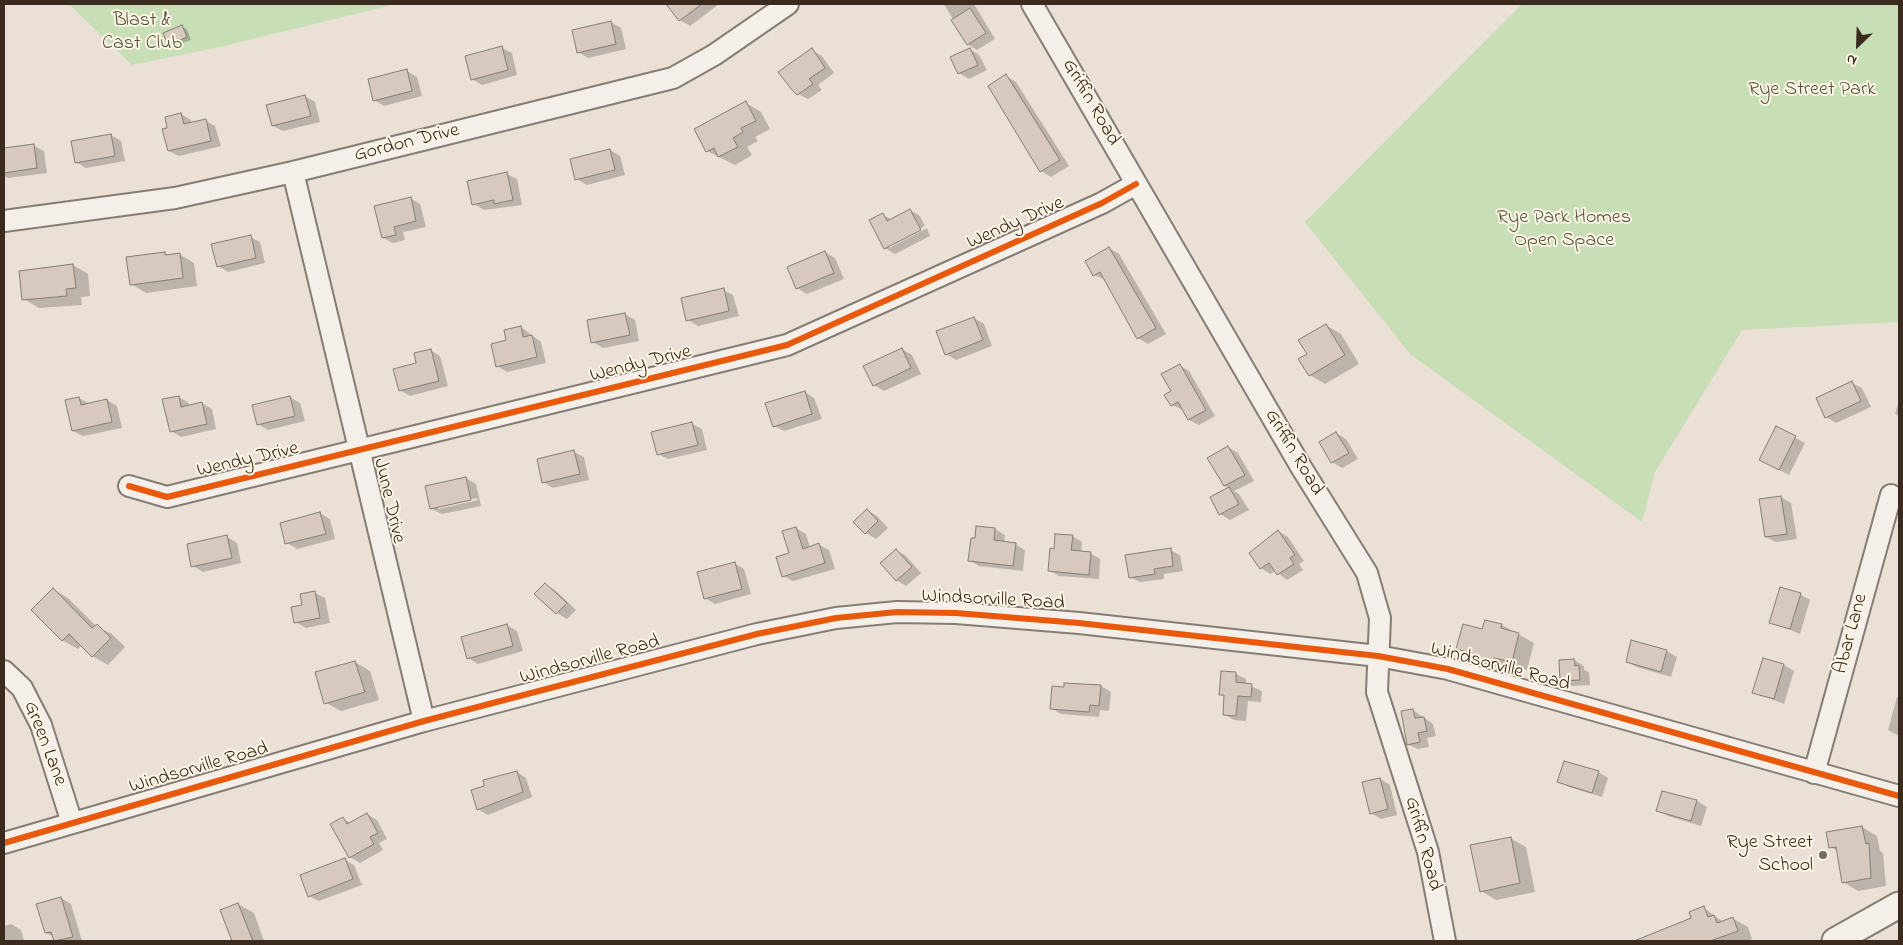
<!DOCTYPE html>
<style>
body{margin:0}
#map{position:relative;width:1903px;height:945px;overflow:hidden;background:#ebe0d5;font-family:"Indie Flower",sans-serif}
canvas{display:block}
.frame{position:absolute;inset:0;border:5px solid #3b2a1e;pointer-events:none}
.north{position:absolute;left:1833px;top:20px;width:50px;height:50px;-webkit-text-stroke:4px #fcf5e5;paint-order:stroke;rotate:204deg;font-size:14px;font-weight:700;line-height:20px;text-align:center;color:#3b2a1e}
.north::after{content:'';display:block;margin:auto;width:18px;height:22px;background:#3b2a1e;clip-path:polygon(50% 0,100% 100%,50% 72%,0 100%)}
</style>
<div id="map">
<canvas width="1903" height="945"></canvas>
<div class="frame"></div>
<div class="north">N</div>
</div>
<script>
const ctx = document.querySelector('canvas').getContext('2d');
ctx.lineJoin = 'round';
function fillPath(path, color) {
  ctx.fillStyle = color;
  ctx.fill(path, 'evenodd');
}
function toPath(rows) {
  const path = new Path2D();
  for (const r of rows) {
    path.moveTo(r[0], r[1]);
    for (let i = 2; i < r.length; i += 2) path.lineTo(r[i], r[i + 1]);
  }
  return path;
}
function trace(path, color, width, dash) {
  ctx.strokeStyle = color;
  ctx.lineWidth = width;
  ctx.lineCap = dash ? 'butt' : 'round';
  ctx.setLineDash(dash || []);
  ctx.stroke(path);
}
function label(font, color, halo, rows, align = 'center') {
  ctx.font = font + ' "Indie Flower",sans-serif';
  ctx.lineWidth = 4;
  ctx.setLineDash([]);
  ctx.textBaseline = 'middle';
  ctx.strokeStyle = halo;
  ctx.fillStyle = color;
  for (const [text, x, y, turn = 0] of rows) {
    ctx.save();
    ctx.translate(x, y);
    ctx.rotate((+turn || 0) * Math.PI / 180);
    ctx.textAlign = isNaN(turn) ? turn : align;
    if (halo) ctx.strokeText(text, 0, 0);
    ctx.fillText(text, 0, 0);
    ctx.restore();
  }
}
const green = toPath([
 [69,4,396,4,224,46,132,65],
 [1522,4,1899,4,1899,322,1742,330,1655,472,1642,522,1410,354,1305,222]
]);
const shadow = toPath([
 [667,4,719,4,690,26,680,20],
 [944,4,974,4,995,39,977,50,967,44],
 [611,22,621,28,626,49,588,58,578,52],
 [182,27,187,29,191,40,173,46,169,44],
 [502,48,512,53,517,75,482,85,472,79],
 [970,49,979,55,987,70,969,79,959,73],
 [812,50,822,56,834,73,818,85,822,90,808,99,798,94],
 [407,71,417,77,422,96,384,106,374,100],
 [1006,76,1016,82,1069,166,1051,177,1041,171],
 [305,96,315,102,320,122,283,131,273,126],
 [746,103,761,112,770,129,755,137,758,141,747,147,752,155,735,165,707,151],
 [181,114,191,120,192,123,205,120,215,126,221,146,179,156,169,151,169,129],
 [111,135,121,141,125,161,86,168,76,162],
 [34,146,44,151,47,173,8,178,4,176,4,150],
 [610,150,620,156,625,175,587,185,577,179],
 [507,174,517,179,522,205,484,210,474,204],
 [410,198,420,204,426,227,403,232,405,240,393,243,383,238],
 [910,210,920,216,925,226,889,245,889,248,927,228,930,236,895,254,885,248,883,215,892,220],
 [250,237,260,242,265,263,228,272,218,266],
 [1109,248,1119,254,1166,334,1148,344,1138,338,1106,280,1094,275],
 [825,252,835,258,844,279,807,294,797,288,788,268],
 [165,254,168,256,179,254,194,263,197,286,146,293,131,284],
 [73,265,88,274,90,296,81,297,82,305,39,308,24,299],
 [723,290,733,295,739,316,698,326,688,320],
 [625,314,635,320,639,341,603,348,593,342],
 [974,318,984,324,992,346,956,360,946,354],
 [1326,325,1341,334,1359,364,1325,384,1310,375,1308,354],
 [521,327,541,342,546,363,507,372,497,366,508,341],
 [902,349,912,355,921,374,884,391,874,385],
 [430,350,440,356,448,386,410,396,400,390],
 [1179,365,1189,371,1215,416,1199,425,1189,420,1183,410,1172,405,1173,391],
 [1852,383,1862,388,1871,407,1836,423,1826,417],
 [805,392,814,398,822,419,784,431,774,426],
 [179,397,189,403,189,406,202,403,212,409,216,429,181,437,171,431],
 [290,397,300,403,305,421,268,430,258,424,253,406],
 [79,398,90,404,107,400,117,406,122,428,83,436,73,431],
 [1899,401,1899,416,1895,414],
 [692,424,702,429,707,450,668,459,658,454],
 [1777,428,1805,443,1789,475,1770,465],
 [1336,433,1346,439,1358,459,1342,468,1332,462,1320,442],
 [1228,447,1238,453,1254,481,1234,491,1239,494,1249,510,1230,520,1220,514,1212,498,1230,488,1225,486],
 [574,452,584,457,589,480,553,488,543,482],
 [466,478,476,484,481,506,442,514,432,509],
 [477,498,478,500,438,509,438,506],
 [1781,497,1791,503,1797,539,1776,542,1766,537],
 [867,510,877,516,888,528,876,539,866,533,855,522],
 [320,513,330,519,335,539,297,549,287,543],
 [796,528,806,534,810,548,819,545,829,550,835,569,793,581,783,576],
 [977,528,995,529,1005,535,1004,543,1015,544,1025,550,1023,571,979,566,969,560],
 [1278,531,1288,537,1304,561,1299,564,1303,570,1287,580,1275,571,1270,574,1261,568],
 [1072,536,1082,542,1081,553,1090,553,1100,559,1099,579,1059,576,1049,570,1055,550],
 [227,537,237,543,241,563,203,572,193,566],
 [896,550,906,556,921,573,906,586,896,580],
 [1170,550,1180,555,1183,571,1164,574,1164,579,1140,582,1130,577],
 [734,563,744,569,751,594,715,604,705,598],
 [545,584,555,590,576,610,567,619,557,613,536,594],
 [53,589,68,598,96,626,112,634,125,647,108,665,92,656,82,645,78,649,62,640],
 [315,593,325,598,330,623,306,628,296,622,303,606],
 [1800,594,1810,600,1800,634,1770,622],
 [507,625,517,631,523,651,478,664,468,658],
 [1502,625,1534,643,1527,670,1509,666,1508,670,1483,664,1458,649,1483,631],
 [1632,642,1667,651,1677,657,1671,677,1637,667,1627,662],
 [1763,659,1784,665,1794,671,1784,704,1753,692],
 [1574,660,1584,666,1584,670,1589,672,1590,685,1572,686,1562,681],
 [355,662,370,671,379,700,341,711,326,703],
 [1236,674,1246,679,1246,684,1262,691,1261,702,1248,701,1246,721,1234,720,1224,714,1226,697,1221,694],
 [1065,684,1101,686,1111,692,1109,711,1100,710,1099,717,1061,714,1051,708],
 [1897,697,1899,697,1899,736,1888,730],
 [1413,710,1433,724,1436,736,1427,738,1429,747,1418,749,1408,744],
 [517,772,526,778,532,797,488,815,478,809,486,787],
 [1598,772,1608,778,1602,797,1569,787,1559,782],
 [1380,779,1390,785,1397,815,1381,819,1371,813],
 [1663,792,1697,801,1707,807,1701,826,1668,816,1658,810],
 [367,814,377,820,387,839,379,843,383,850,360,863,350,857,343,819,351,823],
 [1862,827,1877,836,1880,851,1883,853,1886,886,1858,891,1843,882,1838,851,1830,847],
 [1510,838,1526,847,1535,892,1496,900,1481,891],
 [345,860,354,865,362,885,319,901,309,896],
 [61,898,71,904,82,941,55,941,54,937,46,933],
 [238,904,254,913,264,941,233,941,222,911],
 [1704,908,1723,922,1732,918,1748,927,1752,939,1748,941,1652,941,1649,935,1693,919],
 [11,924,21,930,24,941,4,941,4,926]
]);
const building = toPath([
 [666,4,702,4,679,21,666,4],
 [970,8,986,33,967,45,951,20,970,8],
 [611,21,616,44,577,53,572,30,611,21],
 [182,25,187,37,168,45,163,33,182,25],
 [502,46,508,70,471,80,465,56,502,46],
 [812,48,825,68,809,79,813,84,797,95,792,90,778,72,812,48],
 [970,48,978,65,958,74,950,57,970,48],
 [407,69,412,91,373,101,368,79,407,69],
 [1006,74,1060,160,1040,172,988,86,1006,74],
 [305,95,311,116,272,126,266,105,305,95],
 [746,101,756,121,741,128,743,132,733,138,738,147,718,157,714,148,706,152,694,129,746,101],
 [181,113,184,124,206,119,211,141,168,151,162,129,167,128,165,117,181,113],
 [111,134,115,156,75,163,71,141,111,134],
 [34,144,37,168,4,173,4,148,34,144],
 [610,149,615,170,575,180,570,159,610,149],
 [507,172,513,200,494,204,494,200,472,205,467,181,507,172],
 [411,197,416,221,394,227,396,235,382,238,374,206,411,197],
 [910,209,921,230,884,249,869,220,883,213,887,221,910,209],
 [251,235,256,258,217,267,211,244,251,235],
 [1109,247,1156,328,1137,339,1100,272,1093,276,1085,261,1109,247],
 [825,251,834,273,796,289,787,267,825,251],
 [165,252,165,255,180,253,183,278,130,285,126,257,165,252],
 [73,264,76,288,66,289,67,296,22,300,19,271,73,264],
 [724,288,729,311,686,321,681,298,724,288],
 [625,313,630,335,591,343,587,320,625,313],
 [974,317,983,340,945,355,936,331,974,317],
 [1326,324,1345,355,1309,376,1298,359,1307,354,1298,340,1326,324],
 [521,326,523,337,532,335,537,357,496,367,491,344,506,340,504,330,521,326],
 [902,348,911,368,873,386,863,366,902,348],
 [431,349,439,381,399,391,393,369,416,363,414,353,431,349],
 [1180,364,1206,410,1188,420,1178,402,1171,406,1164,395,1171,391,1161,374,1180,364],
 [1852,381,1861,401,1825,418,1816,398,1852,381],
 [805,391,812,414,773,427,765,403,805,391],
 [179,396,181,407,202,402,207,424,170,432,162,399,179,396],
 [290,396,295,416,257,425,252,405,290,396],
 [79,397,81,405,107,399,112,422,72,431,65,400,79,397],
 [692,422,698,445,657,455,651,432,692,422],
 [1776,426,1796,436,1779,470,1759,460,1776,426],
 [1336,432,1349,453,1331,463,1319,442,1336,432],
 [1228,446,1245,475,1224,486,1207,458,1228,446],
 [574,450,580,474,542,483,537,459,574,450],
 [466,477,471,500,430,509,425,486,466,477],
 [1229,487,1239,504,1219,515,1210,497,1229,487],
 [1781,496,1787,534,1765,537,1759,499,1781,496],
 [867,509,878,521,865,534,853,522,867,509],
 [320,512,326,534,285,544,280,523,320,512],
 [976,526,995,528,994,540,1016,543,1013,566,968,561,971,538,975,538,976,526],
 [796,527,803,549,819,543,825,563,782,577,776,557,789,553,782,531,796,527],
 [1278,530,1295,555,1290,558,1294,564,1277,575,1269,563,1260,569,1249,553,1278,530],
 [1055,534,1073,535,1071,550,1091,552,1089,575,1048,571,1050,548,1054,549,1055,534],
 [227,535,232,558,191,567,187,544,227,535],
 [1171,548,1173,566,1154,569,1155,574,1129,578,1125,555,1171,548],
 [896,549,912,567,896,581,880,563,896,549],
 [735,562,742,589,704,599,697,572,735,562],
 [545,583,567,603,556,614,534,594,545,583],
 [1780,587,1801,593,1790,629,1769,623,1780,587],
 [53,588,92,628,97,624,111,638,92,657,69,634,62,641,31,610,53,588],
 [315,591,320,618,294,623,291,607,302,605,300,594,315,591],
 [1485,620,1502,624,1501,628,1519,633,1512,662,1494,658,1493,663,1467,656,1468,652,1456,649,1463,624,1482,629,1485,620],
 [507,624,513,646,467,659,461,637,507,624],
 [1631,640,1667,650,1661,672,1626,662,1631,640],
 [1763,658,1784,664,1774,699,1752,693,1763,658],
 [1574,659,1575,666,1579,665,1580,680,1560,681,1559,660,1574,659],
 [355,661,365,692,324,704,315,672,355,661],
 [1221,671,1236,672,1236,682,1252,684,1251,697,1238,696,1236,716,1223,715,1224,695,1219,695,1221,671],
 [1064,683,1101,685,1099,706,1090,705,1089,712,1050,709,1052,686,1064,687,1064,683],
 [1413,709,1415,718,1424,717,1427,731,1418,733,1420,742,1407,745,1401,711,1413,709],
 [1564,761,1599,771,1592,793,1557,782,1564,761],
 [517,771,523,792,477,810,471,790,484,786,483,780,517,771],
 [1380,778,1388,809,1370,814,1362,782,1380,778],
 [1662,791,1697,800,1691,821,1656,811,1662,791],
 [367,813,378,833,370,837,374,844,349,858,330,824,343,817,347,824,367,813],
 [1862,826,1866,844,1869,843,1871,878,1842,883,1836,847,1829,848,1826,832,1862,826],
 [1511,837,1520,883,1480,892,1470,845,1511,837],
 [345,858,353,879,308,897,300,875,345,858],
 [61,897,73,937,54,941,51,932,45,933,36,904,61,897],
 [238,903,253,941,232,941,220,910,238,903],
 [1704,906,1708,917,1714,915,1717,923,1733,917,1738,931,1710,941,1634,941,1691,918,1689,912,1704,906]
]);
const minor = toPath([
 [1032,4,1301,467,1367,573,1380,618,1377,692,1428,852,1445,941],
 [293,172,424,721],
 [4,221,175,198,293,172,673,78,714,55,788,4],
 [129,486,167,497,787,345,1102,203,1136,184],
 [4,671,22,688,41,725,72,823],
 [1814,773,1891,495],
 [4,843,424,721,757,634,836,618,897,612,956,613,1079,623,1378,656,1448,669,1899,796]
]);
const tertiary = toPath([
 [1835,941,1899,905]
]);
const cycleway = toPath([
 [129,486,167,497,787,345,1102,203,1136,184],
 [4,843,424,721,757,634,836,618,897,612,956,613,1079,623,1378,656,1448,669,1899,796]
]);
const markers = [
 [1823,855,5,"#796a5e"]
];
const parkNames = [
 ["Blast &",142,22],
 ["Cast Club",142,45],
 ["Rye Street Park",1812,91],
 ["Rye Park Homes",1564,219],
 ["Open Space",1564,242]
];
const streetNames = [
 ["Griffin Road",1090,103,60],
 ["Gordon Drive",407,144,-14],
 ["Wendy Drive",1016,224,-24],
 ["Wendy Drive",641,365,-14],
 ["Griffin Road",1293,453,59],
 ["Wendy Drive",248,461,-13],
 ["June Drive",388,501,77],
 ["Windsorville Road",993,601,3],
 ["Abar Lane",1852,634,-75],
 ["Windsorville Road",590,661,-15],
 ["Windsorville Road",1500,668,15],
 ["Green Lane",44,744,69],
 ["Windsorville Road",199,769,-16],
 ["Griffin Road",1422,844,75]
];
const poiNames = [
 ["Rye Street",1813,844],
 ["School",1813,867]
];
fillPath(green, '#c7deb6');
fillPath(shadow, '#0003');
fillPath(building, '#d7c9be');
trace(building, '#857d75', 1);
trace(minor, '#857d75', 24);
trace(tertiary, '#857d75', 29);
trace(minor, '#f4efe9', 20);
trace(tertiary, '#f4efe9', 25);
trace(cycleway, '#e8590c', 6);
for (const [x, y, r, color] of markers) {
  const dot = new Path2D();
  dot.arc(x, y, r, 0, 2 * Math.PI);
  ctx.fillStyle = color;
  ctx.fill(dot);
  trace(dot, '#fcf5e5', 2);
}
label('20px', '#56563e', '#fcf5e5', parkNames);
label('20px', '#3b2a1e', '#fcf5e5', streetNames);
label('20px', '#3b2a1e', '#fcf5e5', poiNames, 'right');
</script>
